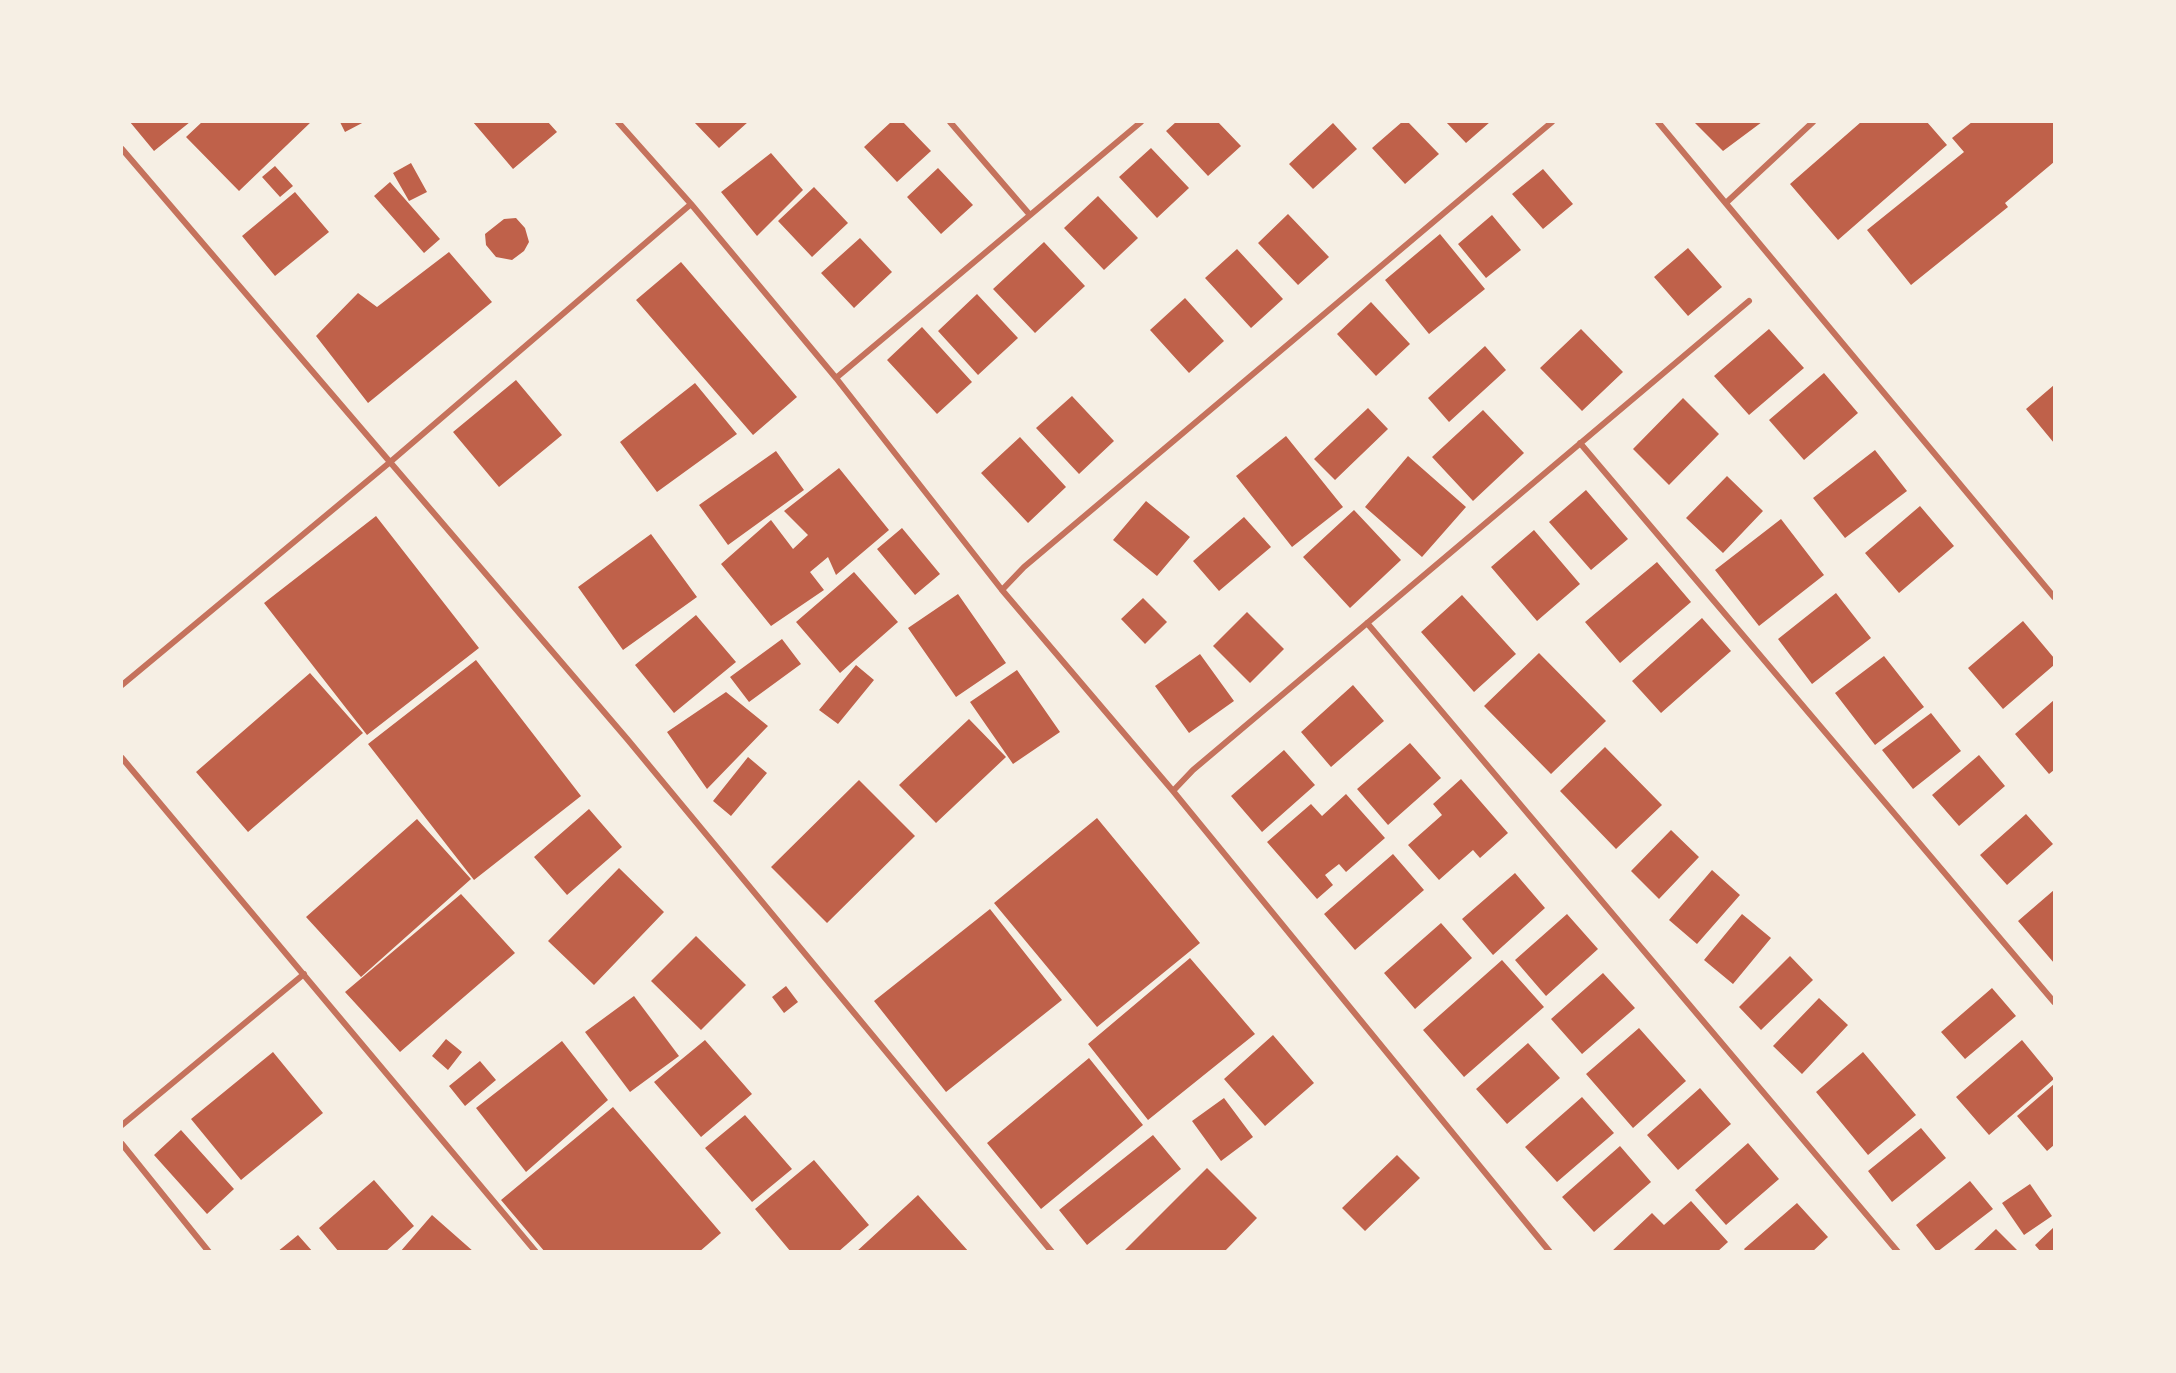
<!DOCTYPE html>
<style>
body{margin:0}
#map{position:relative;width:2176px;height:1373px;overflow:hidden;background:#f6efe4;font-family:"Space Grotesk",sans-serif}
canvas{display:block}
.frame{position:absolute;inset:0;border:123px solid #f6efe4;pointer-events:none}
</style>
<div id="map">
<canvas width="2176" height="1373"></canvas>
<div class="frame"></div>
</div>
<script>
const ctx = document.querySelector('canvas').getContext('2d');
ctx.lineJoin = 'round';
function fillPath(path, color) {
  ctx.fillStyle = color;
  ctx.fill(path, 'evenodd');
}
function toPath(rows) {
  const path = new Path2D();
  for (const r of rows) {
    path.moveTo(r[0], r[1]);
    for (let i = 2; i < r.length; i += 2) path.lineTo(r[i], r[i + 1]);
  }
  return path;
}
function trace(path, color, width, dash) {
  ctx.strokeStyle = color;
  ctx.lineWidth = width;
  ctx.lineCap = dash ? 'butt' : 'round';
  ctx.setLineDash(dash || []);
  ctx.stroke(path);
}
const building = toPath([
 [130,122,190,122,154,151],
 [202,122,311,122,239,191,186,137],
 [340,122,364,122,345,132],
 [473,122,548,122,557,132,513,169],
 [694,122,748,122,719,148],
 [891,122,903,122,931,151,897,182,864,147],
 [1176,122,1218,122,1241,146,1208,176,1166,131],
 [1402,122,1408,122,1439,154,1405,184,1372,148],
 [1446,122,1490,122,1466,143],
 [1694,122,1762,122,1723,151],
 [1861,122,1927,122,1947,145,1838,240,1790,184],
 [1972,122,2054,122,2054,162,2005,203,2008,207,1911,285,1867,230,1964,152,1952,138],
 [1333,123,1357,149,1313,189,1289,164],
 [1151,148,1189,188,1157,218,1119,177],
 [771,153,803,190,757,236,721,192],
 [411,163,427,192,409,201,393,173],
 [275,166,293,186,280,197,262,177],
 [938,168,973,205,941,234,907,197],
 [1543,169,1573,204,1543,229,1512,194],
 [390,182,440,239,424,253,374,196],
 [814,187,848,223,812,257,778,221],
 [295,192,329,232,275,276,242,236],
 [1098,196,1138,238,1104,270,1064,228],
 [1288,214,1329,257,1298,285,1258,243],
 [1492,215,1521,250,1486,278,1458,244],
 [516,218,525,228,529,242,524,251,512,260,496,257,486,245,485,234,504,219],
 [1440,234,1485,289,1429,334,1385,280],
 [860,238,892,272,854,308,821,273],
 [1044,242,1085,286,1035,333,993,289],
 [1688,248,1722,287,1688,316,1654,277],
 [1237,249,1283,299,1251,328,1205,278],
 [449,252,492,302,368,403,316,336,358,293,377,307],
 [681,262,797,397,753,435,636,300],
 [977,294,1018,338,978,375,938,331],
 [1185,298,1224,341,1189,373,1150,330],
 [1371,302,1410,344,1376,376,1337,334],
 [922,327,972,382,937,414,887,360],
 [1581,329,1623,372,1582,411,1540,368],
 [1769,329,1804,368,1749,415,1714,376],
 [1485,346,1506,370,1449,422,1428,398],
 [1824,373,1858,413,1804,460,1769,420],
 [516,380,562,435,499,487,453,432],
 [695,383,737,434,657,492,620,442],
 [2054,385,2054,443,2026,409],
 [1072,396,1114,441,1079,474,1036,428],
 [1683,398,1719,434,1669,485,1633,449],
 [1368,408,1388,429,1335,480,1314,459],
 [1483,410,1524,453,1473,501,1432,457],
 [1286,436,1343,507,1292,547,1236,476],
 [1020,437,1066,487,1028,523,981,473],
 [1875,450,1907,491,1845,538,1813,498],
 [776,451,804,490,728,545,699,505],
 [1408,456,1466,507,1422,557,1365,507],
 [839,468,889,530,836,575,828,557,810,572,824,590,771,626,721,564,771,520,793,549,808,535,784,511],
 [1727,476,1763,511,1723,553,1686,518],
 [1586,490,1628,539,1591,570,1549,522],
 [1146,501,1190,537,1157,576,1113,540],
 [1920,506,1954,546,1899,593,1865,553],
 [1354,510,1401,560,1350,608,1303,557],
 [376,516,479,648,367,735,264,603],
 [1244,517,1271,547,1219,591,1193,561],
 [1781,519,1824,575,1759,626,1715,570],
 [902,528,940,574,915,595,877,549],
 [1534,530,1580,584,1537,621,1491,567],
 [651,534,697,597,623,650,578,587],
 [1657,562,1691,602,1620,663,1585,622],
 [854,572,898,622,840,673,796,622],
 [1836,593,1871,638,1812,684,1778,639],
 [958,594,1006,663,956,697,908,628],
 [1462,595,1516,654,1474,692,1421,632],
 [1143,598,1167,622,1145,644,1121,619],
 [1247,612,1284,649,1250,683,1213,646],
 [696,615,736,662,674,713,635,665],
 [1702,618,1731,651,1661,713,1632,681],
 [2023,621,2054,658,2054,665,2003,709,1968,668],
 [782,639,801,664,749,702,730,677],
 [1539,653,1606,721,1551,774,1484,706],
 [1200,654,1234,701,1189,733,1155,686],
 [1884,656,1924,707,1875,745,1835,693],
 [476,660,581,796,474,880,368,744],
 [856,665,874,680,838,724,819,710],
 [1017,670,1060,732,1013,764,970,702],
 [310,673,363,733,248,832,196,772],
 [1353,685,1384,721,1331,767,1301,732],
 [726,692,768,726,707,789,667,732],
 [2054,700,2054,770,2049,774,2015,734],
 [1931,713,1961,751,1913,789,1882,750],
 [969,719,1006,757,936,823,899,785],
 [1410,743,1441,778,1388,825,1357,789],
 [1605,747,1662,805,1616,849,1560,791],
 [1284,750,1315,785,1262,832,1231,796],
 [1979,755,2005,786,1959,826,1932,795],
 [748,757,767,773,731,816,713,801],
 [1461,779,1508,833,1480,858,1473,850,1439,880,1408,845,1442,815,1433,804],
 [859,780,915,836,827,923,771,867],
 [1346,794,1385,838,1346,872,1339,864,1325,875,1333,885,1317,899,1267,842,1311,804,1322,816],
 [589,809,622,847,567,895,534,857],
 [2026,814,2053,844,2007,885,1980,855],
 [1097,818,1200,943,1097,1027,994,903],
 [417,819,471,879,361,977,306,917],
 [1671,830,1699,857,1659,899,1631,871],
 [1393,854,1424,890,1355,950,1324,914],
 [619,868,664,912,594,985,548,941],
 [1712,870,1740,895,1697,944,1669,920],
 [1515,873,1545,908,1493,955,1462,919],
 [2054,890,2054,963,2018,921],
 [461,894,515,953,400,1052,345,992],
 [990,909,1062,1000,946,1092,874,1001],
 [1567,914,1598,949,1546,996,1515,960],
 [1742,914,1771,938,1733,984,1704,960],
 [1441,923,1472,958,1415,1009,1384,973],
 [696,936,746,985,701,1030,651,981],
 [1790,956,1813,980,1761,1030,1739,1007],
 [1190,958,1255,1034,1148,1120,1088,1044],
 [1502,960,1544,1007,1464,1077,1423,1030],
 [1603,973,1635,1008,1582,1054,1551,1019],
 [786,986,798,1002,784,1013,772,997],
 [1992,988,2016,1016,1965,1059,1941,1032],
 [634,996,679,1056,630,1092,585,1032],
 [1819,998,1848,1025,1802,1074,1773,1046],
 [1639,1028,1686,1081,1633,1128,1586,1074],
 [1273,1035,1314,1083,1265,1126,1224,1079],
 [446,1039,462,1052,448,1070,432,1056],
 [705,1040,752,1094,701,1137,654,1082],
 [2022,1040,2054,1079,1989,1135,1956,1097],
 [562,1041,608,1100,526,1172,476,1108],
 [1528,1043,1560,1078,1507,1124,1476,1089],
 [273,1052,323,1113,241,1180,191,1119],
 [1863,1052,1916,1115,1868,1155,1816,1092],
 [1089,1058,1143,1125,1041,1209,987,1143],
 [480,1061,496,1080,465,1106,449,1086],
 [2054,1084,2054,1145,2047,1151,2017,1116],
 [1700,1088,1731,1124,1678,1170,1647,1135],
 [1582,1097,1614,1133,1557,1182,1525,1147],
 [1224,1098,1253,1137,1221,1161,1192,1121],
 [613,1107,721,1233,699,1252,545,1252,501,1200],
 [745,1115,792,1169,752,1202,705,1148],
 [1921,1128,1946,1158,1892,1202,1868,1171],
 [181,1130,234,1189,207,1214,154,1155],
 [1153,1135,1181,1169,1087,1245,1059,1210],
 [1748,1143,1779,1179,1726,1225,1695,1190],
 [1620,1146,1651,1182,1594,1232,1562,1197],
 [1397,1155,1420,1178,1365,1231,1342,1208],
 [814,1160,869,1225,838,1252,791,1252,755,1209],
 [1207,1168,1257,1218,1224,1252,1123,1252],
 [374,1180,414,1226,385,1252,339,1252,319,1228],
 [1970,1181,1993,1209,1937,1252,1916,1225],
 [2030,1184,2052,1216,2024,1235,2002,1203],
 [918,1195,969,1252,856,1252],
 [1691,1201,1728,1242,1717,1252,1611,1252,1652,1213,1664,1225],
 [1797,1203,1828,1237,1812,1252,1746,1252,1744,1249],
 [432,1215,474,1252,400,1252],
 [2054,1227,2054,1252,2041,1252,2035,1245],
 [1996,1229,2019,1252,1972,1252],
 [298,1235,313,1252,277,1252]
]);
const minor = toPath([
 [618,122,691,204,836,378,1002,590,1173,791,1550,1252],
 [950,122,1030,215],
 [1658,122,2054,597],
 [122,149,628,740,1052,1252],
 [1727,202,1813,122],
 [836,378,1141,122],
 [1580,443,2054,1002],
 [1002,590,1024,567,1552,122],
 [1367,623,1898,1252],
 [122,685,389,463,691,204],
 [122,758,536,1252],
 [1173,791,1193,770,1749,301],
 [122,1125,304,974],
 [122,1144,209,1252]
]);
fillPath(building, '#bf614a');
trace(minor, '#c5725c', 6);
</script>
